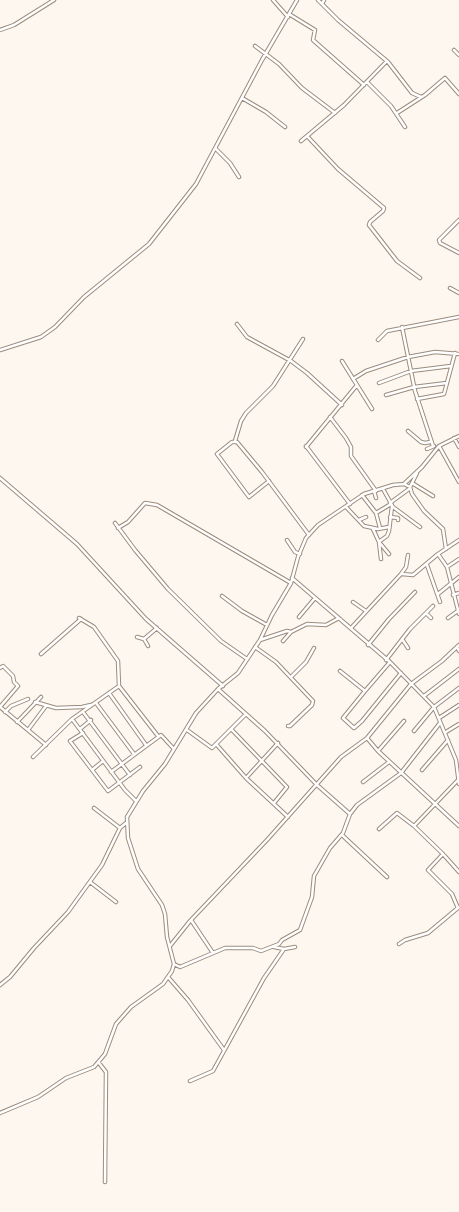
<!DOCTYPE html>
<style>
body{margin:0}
canvas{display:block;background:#fef7f0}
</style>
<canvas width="459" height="1212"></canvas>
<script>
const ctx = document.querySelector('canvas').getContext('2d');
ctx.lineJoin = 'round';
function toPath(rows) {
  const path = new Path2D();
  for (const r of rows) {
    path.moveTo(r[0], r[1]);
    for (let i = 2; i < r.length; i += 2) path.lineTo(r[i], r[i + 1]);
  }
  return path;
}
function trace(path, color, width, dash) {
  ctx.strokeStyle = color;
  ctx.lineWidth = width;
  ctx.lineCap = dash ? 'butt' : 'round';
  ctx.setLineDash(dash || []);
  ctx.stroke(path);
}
const minor = toPath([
 [273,0,288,17],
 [318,0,338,20,388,62,412,93,421,97],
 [322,4,324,0],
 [289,14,315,30,313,40,364,85],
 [0,30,14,25,54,0],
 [255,46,279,64,302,88,335,113],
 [454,50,459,55],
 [367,82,391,106,405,127],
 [242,98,266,112,285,127],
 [397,113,425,95,445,78,459,94],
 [307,136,338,169,384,208,383,211,370,222,369,225,397,261,420,278],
 [301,141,344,105,387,61],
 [216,149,230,163,239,177],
 [459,220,439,240,440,243,459,253],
 [450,288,459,293],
 [237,324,247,337,291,361,307,373,342,405],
 [402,327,415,391,433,446],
 [378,340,387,331,459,317],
 [0,350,41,337,55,327,84,297,149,244,196,184,262,60,297,0],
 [342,361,372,409],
 [353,379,366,371,408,357,435,352,459,354],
 [379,383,411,371,451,366],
 [386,395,414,387,447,383],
 [417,399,444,394,455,353],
 [330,417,346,438,351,447,351,456,376,491],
 [408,431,421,442,425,443,430,442],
 [454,438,459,447],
 [235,441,241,421,246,413,273,386,303,339],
 [306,446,350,504],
 [439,446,459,482],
 [306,447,357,385],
 [427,449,434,446],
 [0,478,77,544,146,619,223,686],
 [269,481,249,497,217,454,232,442,237,442,262,472,309,535],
 [412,483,433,496],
 [404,484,410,487,412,494,424,511,443,529,446,549],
 [410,487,417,473],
 [383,489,393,507,420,527],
 [374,491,376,498],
 [362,495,376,513,380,528],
 [390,503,409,489],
 [346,507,364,526,378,529,389,527],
 [376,513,391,504],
 [390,517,398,518,398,520],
 [359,520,366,517],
 [115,523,135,550,168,589,221,641,247,659],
 [118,528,128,522,145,503,157,505,291,583],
 [373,529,379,542,389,554],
 [287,540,295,552,300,554],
 [380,541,387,536,389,531,392,506],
 [379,542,381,559],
 [438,554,447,567,459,614],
 [427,565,440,602],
 [447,567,459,559],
 [402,574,413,575,438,554,459,540],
 [292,578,390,662,434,707,456,760,459,784],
 [438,594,459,577],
 [453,595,459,593],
 [222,596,242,611,267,625],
 [353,602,366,611],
 [426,613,431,618],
 [299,617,315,598],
 [79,618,94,627,118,661,119,686],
 [448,618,459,610],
 [351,628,401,574,406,567,408,555],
 [137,637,144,639,157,628],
 [144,639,148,646],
 [402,639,408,648],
 [260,640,287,631,291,632,307,624,326,625,339,618],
 [283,641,291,632],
 [368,645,389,619,415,592],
 [255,647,276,662,313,701,312,705,290,726,288,726],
 [457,647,459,651],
 [41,654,81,619],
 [386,660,410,629,433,606],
 [0,668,3,666,13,676,14,682,18,686,0,707],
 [340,671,365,691,390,662],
 [291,677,306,662,314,648],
 [365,691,343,718,354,728,362,721,401,673],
 [109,693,146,745],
 [424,696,459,669],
 [35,702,56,708,82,707,91,705],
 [96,703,134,754],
 [0,707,46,745],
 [5,712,11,706,28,699],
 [83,712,130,775],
 [439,718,459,705],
 [72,719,125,790,136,801],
 [17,722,41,697],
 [80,729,91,720],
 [231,729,287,787,274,803],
 [28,730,46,706],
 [187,730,212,748,246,714],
 [414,731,434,707,459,688],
 [446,732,459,724],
 [83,733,70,741,108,791,140,767],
 [367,738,378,751,459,826],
 [216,744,246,778,288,817],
 [378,751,404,721],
 [33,757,72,719,119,686,158,736],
 [92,770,103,761],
 [422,770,448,740],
 [111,772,161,735,173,748],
 [246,778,278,743],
 [363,782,389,762],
 [94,808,120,828],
 [350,814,357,805,401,773,440,723],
 [414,826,443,854,459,872],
 [379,829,397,813,414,826,458,780],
 [342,835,387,877],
 [443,854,428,870,452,894,458,908],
 [90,882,116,902],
 [191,920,213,953],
 [399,944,405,940,428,933,459,907],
 [170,946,190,921,267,840,341,757,367,738,411,684,442,661,459,645],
 [274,947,284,949,295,947],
 [174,964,180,967,225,948,253,948,261,951,279,944,282,940,300,930,312,897,314,876,330,848,343,833,350,814,317,785,265,731,218,689],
 [168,977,188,1000,224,1050],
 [0,985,10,977,34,948,68,912,102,865,120,828,126,823],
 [99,1063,106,1072,105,1182],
 [190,1081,213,1071,264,978,284,949],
 [0,1113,38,1097,66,1078,94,1067,105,1054,116,1024,131,1007,163,984,172,971,174,964,167,937,165,914,162,905,138,869,128,838,127,817,143,791,165,764,196,713,218,689,238,673,260,640,272,615,291,583,298,557,306,538,318,525,364,494,393,485,404,484,422,467,439,446,459,436]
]);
trace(minor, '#9b8c7d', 4.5);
trace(minor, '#fff', 2.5);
</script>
